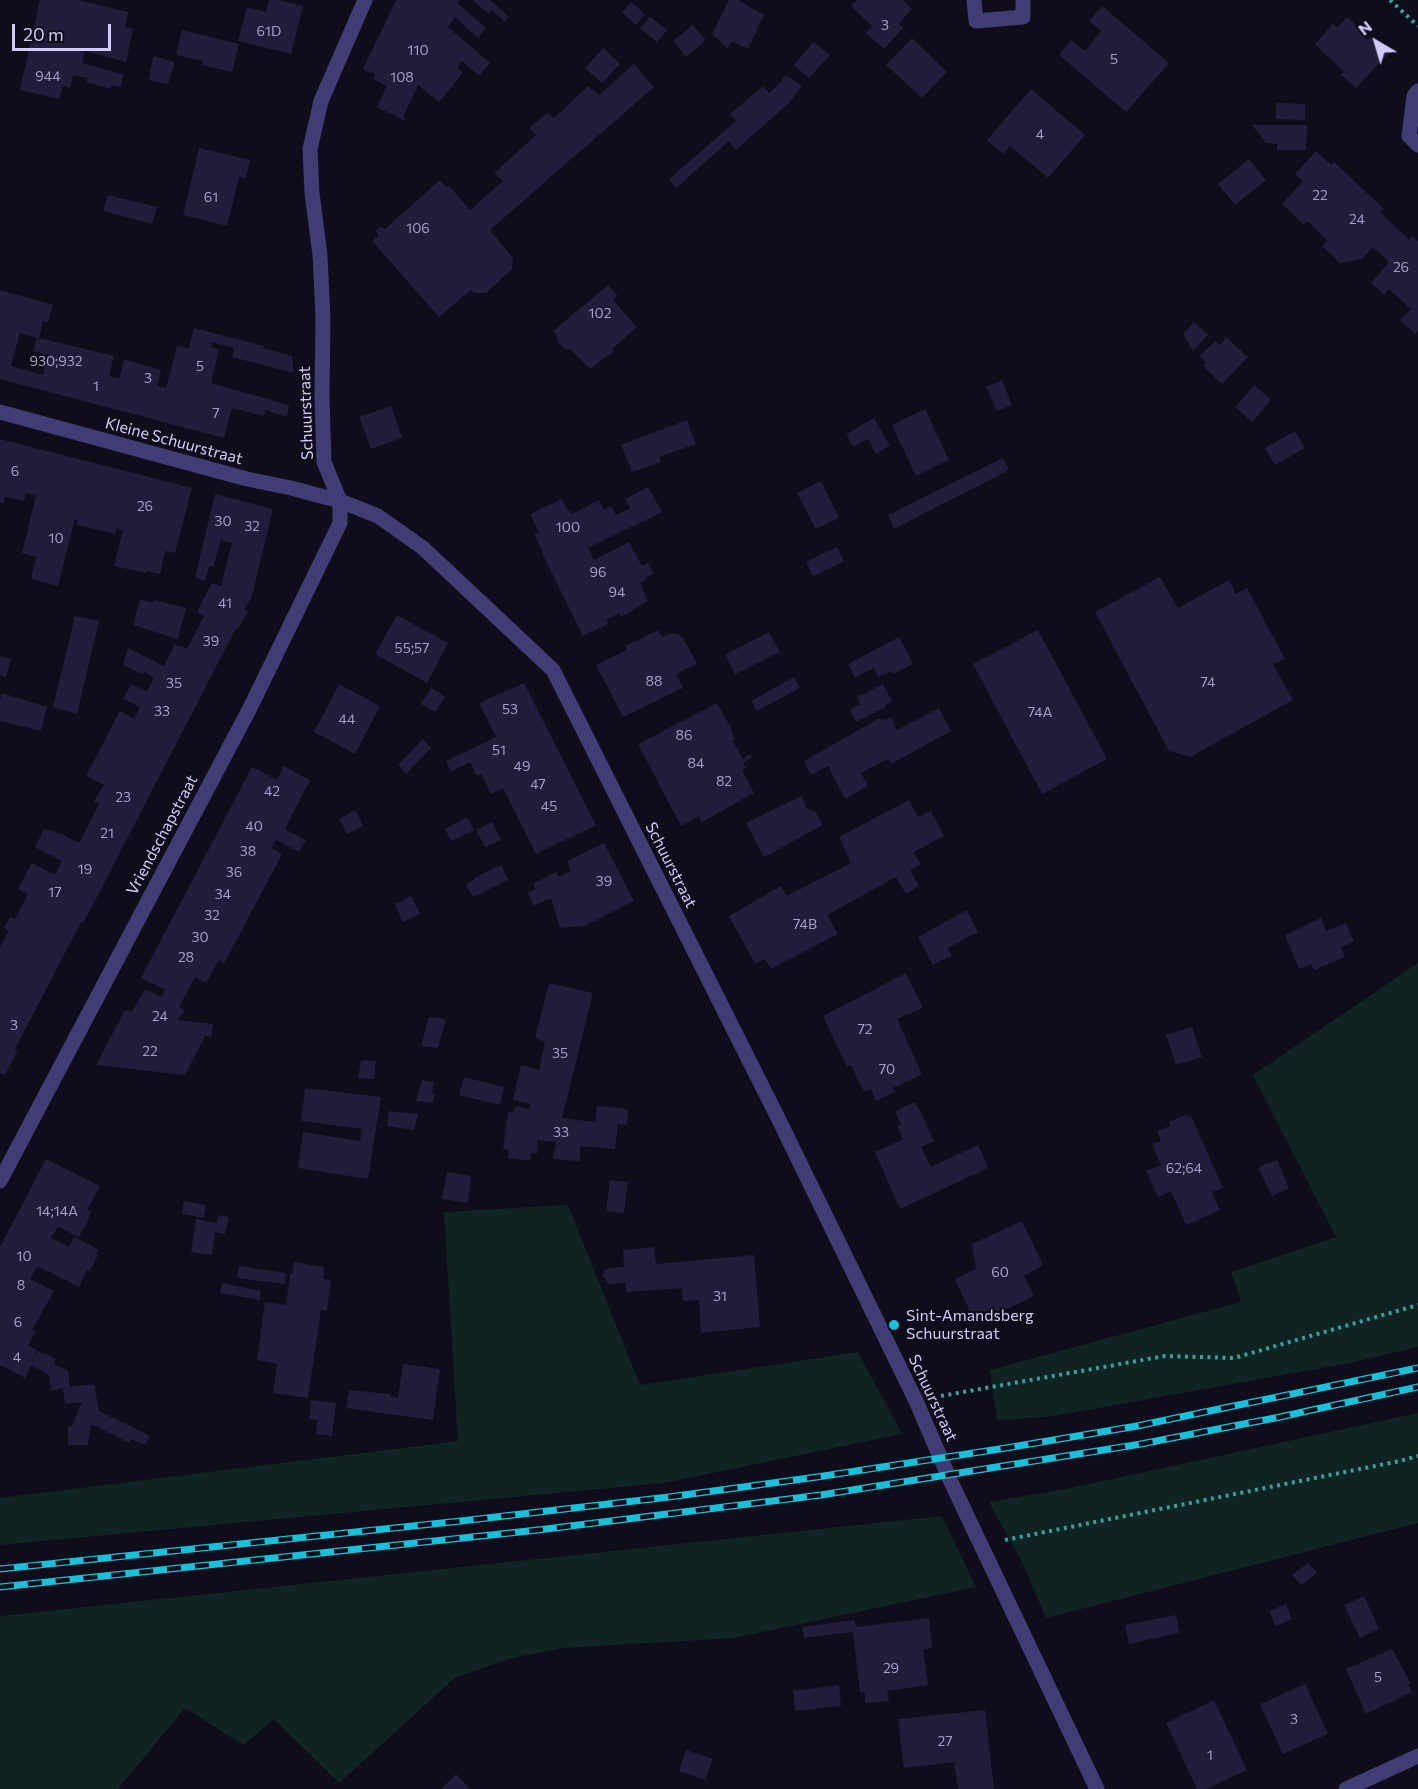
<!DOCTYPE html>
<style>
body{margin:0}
#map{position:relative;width:1418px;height:1789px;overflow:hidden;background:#0f0d1a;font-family:Commissioner,sans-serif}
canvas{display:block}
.north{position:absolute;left:1346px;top:12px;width:60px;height:60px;-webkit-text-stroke:4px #0f0d1a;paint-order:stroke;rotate:322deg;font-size:16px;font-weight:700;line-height:24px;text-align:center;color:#d2cbf9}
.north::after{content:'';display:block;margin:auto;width:21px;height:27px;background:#d2cbf9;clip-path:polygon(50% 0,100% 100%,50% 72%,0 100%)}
.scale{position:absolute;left:12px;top:24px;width:99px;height:27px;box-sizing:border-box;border:3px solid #d2cbf9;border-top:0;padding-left:8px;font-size:18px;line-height:21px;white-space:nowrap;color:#d2cbf9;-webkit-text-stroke:4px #0f0d1a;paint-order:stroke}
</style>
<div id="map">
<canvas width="1418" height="1789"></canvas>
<div class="north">N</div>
<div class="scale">20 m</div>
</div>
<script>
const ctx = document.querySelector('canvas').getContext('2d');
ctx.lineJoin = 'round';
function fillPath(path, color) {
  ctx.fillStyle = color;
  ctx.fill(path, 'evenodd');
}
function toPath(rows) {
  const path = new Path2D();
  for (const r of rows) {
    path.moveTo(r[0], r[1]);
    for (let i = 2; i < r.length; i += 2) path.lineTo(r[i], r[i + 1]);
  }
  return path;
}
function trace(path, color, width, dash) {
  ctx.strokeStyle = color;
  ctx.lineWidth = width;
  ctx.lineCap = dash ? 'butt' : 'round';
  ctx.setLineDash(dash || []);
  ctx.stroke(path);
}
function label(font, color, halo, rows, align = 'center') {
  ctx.font = font + ' Commissioner,sans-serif';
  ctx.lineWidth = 4.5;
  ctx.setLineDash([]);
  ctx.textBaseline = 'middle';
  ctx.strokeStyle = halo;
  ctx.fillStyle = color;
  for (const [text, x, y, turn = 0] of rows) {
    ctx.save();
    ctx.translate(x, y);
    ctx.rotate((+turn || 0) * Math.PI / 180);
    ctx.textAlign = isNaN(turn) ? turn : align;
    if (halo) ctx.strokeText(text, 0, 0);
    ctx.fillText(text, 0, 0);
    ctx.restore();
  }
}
const green = toPath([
 [1418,963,1418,1347,1350,1363,1054,1416,997,1421,990,1370,1241,1302,1231,1272,1336,1237,1253,1075],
 [568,1205,640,1385,858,1352,902,1434,664,1483,0,1545,0,1498,458,1441,444,1212],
 [1418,1413,1418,1523,1046,1618,1024,1566,989,1502,1066,1489],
 [942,1516,976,1587,734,1638,564,1648,512,1658,456,1677,339,1783,274,1719,243,1745,185,1708,118,1789,0,1789,0,1616]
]);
const building = toPath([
 [40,0,78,0,128,12,125,27,133,29,126,62,85,51,82,63,123,74,121,87,111,85,111,89,86,82,88,78,73,75,70,88,63,86,59,99,20,90],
 [269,0,279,0,303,6,291,54,238,41,247,7,266,12],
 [396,0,460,0,457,3,486,28,478,38,455,17,448,27,490,63,479,76,462,61,457,67,463,73,439,102,418,85,403,117,406,119,405,121,377,107,387,86,373,79,375,74,363,69],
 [472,0,490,0,509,17,505,22,492,10,489,14],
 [729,0,738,0,764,15,748,49,733,41,727,48,712,34],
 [857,0,903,0,912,8,899,24,903,28,884,49,866,33,872,26,851,6],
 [631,2,645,14,636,25,622,13],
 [1102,6,1169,63,1126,112,1059,55,1071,40,1085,51,1101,31,1089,21],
 [650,17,667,30,657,42,640,28],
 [1347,17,1359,28,1359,32,1367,40,1370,37,1388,54,1356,88,1341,75,1344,72,1315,44,1333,24,1337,28],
 [693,25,706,40,686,57,673,41],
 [182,30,239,44,232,72,202,65,203,61,176,55],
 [912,38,947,72,922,98,886,65],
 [813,42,830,55,809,78,794,65],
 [603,48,620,64,602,83,585,68],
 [153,56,175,62,168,84,149,80],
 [634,64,654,87,490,230,513,258,512,269,486,293,474,293,471,290,439,317,372,241,378,236,376,231,380,227,385,229,440,180,447,188,449,186,470,210,503,181,494,173,536,135,529,128,547,113,554,118,588,86,599,95],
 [786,75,802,86,789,103,736,150,729,141,676,188,669,179,736,121,730,114,763,86,769,93,778,85],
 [1031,89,1085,135,1048,178,1010,146,1003,154,987,140],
 [1276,103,1305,104,1305,120,1276,119],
 [1252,125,1307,125,1306,150,1277,150,1277,144,1266,143],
 [199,148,250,160,246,178,239,177,227,226,183,215],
 [1316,151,1331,165,1334,162,1384,209,1380,212,1409,240,1412,235,1418,241,1418,331,1415,334,1400,320,1411,309,1389,289,1384,295,1371,283,1389,262,1373,247,1362,259,1340,263,1322,246,1328,241,1307,221,1304,225,1282,204,1303,181,1295,174],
 [1249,159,1266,180,1235,205,1218,184],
 [108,195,157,207,152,224,103,211],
 [608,285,618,296,613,300,637,327,612,349,614,351,590,369,570,349,565,349,558,343,556,334,553,331],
 [0,290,53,305,48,323,43,321,39,338,114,356,109,376,119,379,124,359,161,370,157,386,166,388,177,346,189,349,194,328,264,346,263,348,292,356,294,373,232,357,234,348,212,342,211,347,219,349,211,383,289,405,287,417,265,410,264,416,232,408,224,438,0,379],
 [20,333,37,338,33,351,48,355,43,375,11,366],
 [1194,322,1208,335,1193,351,1183,334],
 [1226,337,1248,357,1222,384,1203,366,1206,363,1200,356,1215,341,1220,345],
 [1002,380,1012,405,997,411,986,387],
 [1254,385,1271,400,1252,422,1235,407],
 [391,406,402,438,371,449,359,417],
 [925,409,949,460,916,476,892,425],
 [874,418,890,446,876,454,868,439,853,447,846,434],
 [687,420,696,444,659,457,661,462,632,472,621,445],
 [1295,431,1305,448,1275,465,1265,448],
 [0,439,192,488,175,553,165,551,160,574,147,571,146,573,114,566,123,530,116,528,115,534,77,525,78,520,75,519,58,586,31,579,36,557,22,553,36,496,26,493,24,501,5,497,4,503,0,503],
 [1003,458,1009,470,894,529,888,515],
 [821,481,839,518,816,529,797,493],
 [648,487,662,512,588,548,594,560,629,542,642,566,648,563,654,574,646,577,647,579,640,583,648,601,621,617,619,613,606,620,608,624,583,636,542,553,543,552,534,534,539,532,530,514,562,499,568,511,570,510,572,514,599,500,604,510,611,506,616,515,630,508,625,499],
 [215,494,273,509,252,596,244,610,248,612,238,629,236,628,234,632,97,897,83,923,81,922,15,1049,18,1050,5,1075,0,1073,0,947,9,930,4,928,10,917,15,919,28,894,18,889,32,863,55,875,62,861,35,847,44,829,59,833,79,843,99,804,94,801,104,785,86,776,120,711,134,719,140,707,123,699,131,684,147,691,154,678,144,672,142,674,123,665,128,648,164,666,175,644,187,649,204,616,197,612,212,583,221,586,232,543,221,540,213,567,209,566,205,581,195,578],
 [837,547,844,561,813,576,806,562],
 [1160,577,1178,608,1229,580,1236,594,1247,588,1285,659,1273,664,1293,700,1190,757,1169,751,1095,612],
 [140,599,153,603,154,600,186,608,178,639,133,625],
 [397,615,448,643,427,683,375,654],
 [75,616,99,621,77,714,53,707],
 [658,630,662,637,671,633,677,634,683,638,697,664,676,674,683,688,623,717,596,665,627,650,625,646],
 [1038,630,1107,759,1042,794,973,664],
 [769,632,780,652,735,674,725,655],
 [899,637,913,664,893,674,892,671,878,677,874,668,855,678,848,664],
 [0,656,11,659,6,677,0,675],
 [794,677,800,688,757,711,751,701],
 [524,683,596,825,536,854,503,788,491,794,481,773,477,776,470,762,451,772,446,761,496,737,479,703],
 [339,684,380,706,355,754,314,732],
 [883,684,892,701,885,705,886,707,856,722,851,712,852,708,860,704,857,697],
 [431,688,445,697,435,712,421,704],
 [2,693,47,707,41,731,0,721,0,700],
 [717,703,730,726,735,739,732,740,743,759,750,754,752,757,743,763,746,768,742,770,754,793,702,822,699,816,681,826,638,744],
 [939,708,951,731,891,764,888,759,861,773,868,786,845,799,828,766,811,775,804,761,878,719,885,720,891,717,897,730],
 [423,739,431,748,406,774,398,765],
 [284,766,310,780,285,829,306,840,299,852,276,840,272,848,282,854,224,964,219,960,206,983,195,977,179,1007,185,1010,178,1020,213,1024,211,1037,205,1036,185,1075,96,1065,125,1010,132,1012,145,989,161,997,165,990,141,978,252,767,277,780],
 [801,796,807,809,816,812,823,825,764,857,746,823],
 [909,800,918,817,931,811,944,836,914,852,921,865,910,870,919,886,906,894,896,877,827,915,838,934,771,969,765,959,755,964,729,916,781,886,787,896,851,863,839,837],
 [356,810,363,826,347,834,339,819],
 [467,817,474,830,451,841,445,829],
 [492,822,501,840,485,847,476,830],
 [604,843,634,901,585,926,560,928,551,898,534,906,528,893,536,889,533,884,556,872,559,877,571,871,567,861],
 [501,865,508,880,473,897,466,884,474,880,474,878],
 [411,896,420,914,403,922,395,904],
 [967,910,978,932,948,948,951,956,933,965,918,937],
 [1321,918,1326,931,1346,923,1354,942,1341,947,1345,957,1314,970,1311,964,1299,969,1285,935],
 [906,973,923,1008,897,1019,922,1074,893,1088,895,1092,876,1101,871,1089,864,1092,851,1065,847,1067,823,1016],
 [549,983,593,993,562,1118,595,1122,597,1106,628,1109,627,1125,618,1124,615,1149,580,1146,580,1161,553,1159,556,1142,538,1140,537,1154,531,1153,530,1161,508,1158,509,1150,503,1149,508,1112,513,1113,515,1106,529,1109,531,1104,513,1100,521,1065,539,1070,545,1042,535,1038],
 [429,1017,446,1019,438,1048,421,1046],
 [1192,1027,1202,1057,1176,1065,1166,1035],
 [361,1060,376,1061,374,1079,358,1078],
 [464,1077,504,1087,500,1105,459,1095],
 [422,1080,434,1082,432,1093,435,1093,433,1103,416,1101],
 [305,1088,381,1097,368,1179,298,1168,303,1132,360,1141,362,1129,301,1121],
 [915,1102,922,1115,934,1141,921,1147,931,1167,978,1145,988,1168,900,1209,875,1152,903,1139,897,1126,901,1124,895,1111],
 [389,1111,418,1114,414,1130,387,1126],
 [1187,1114,1189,1117,1191,1116,1223,1188,1212,1192,1220,1210,1186,1225,1171,1191,1158,1197,1146,1171,1161,1165,1152,1144,1161,1141,1157,1131,1170,1126,1169,1122],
 [46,1159,100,1186,87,1210,91,1212,85,1228,84,1227,79,1237,58,1227,51,1238,69,1247,74,1237,98,1249,96,1254,98,1255,90,1271,87,1270,79,1287,37,1266,30,1279,54,1291,32,1330,36,1331,28,1346,37,1350,32,1362,38,1351,56,1359,54,1364,68,1371,70,1387,94,1384,99,1411,150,1436,145,1445,131,1439,129,1443,91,1424,88,1445,68,1445,68,1427,71,1427,82,1402,65,1404,63,1388,51,1391,49,1375,31,1365,25,1378,0,1365,0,1247],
 [1277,1160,1289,1188,1272,1196,1258,1167],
 [447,1172,471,1176,468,1203,442,1199],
 [610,1180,628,1182,624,1213,606,1211],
 [184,1201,206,1205,204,1218,182,1214],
 [218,1215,229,1217,225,1234,215,1232,212,1255,191,1252,196,1219,217,1223],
 [1022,1221,1043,1265,1024,1276,1034,1296,976,1324,955,1279,976,1269,972,1244],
 [654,1247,656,1264,754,1255,760,1327,701,1333,699,1300,683,1301,682,1288,626,1292,626,1283,608,1284,602,1273,605,1273,604,1269,624,1267,623,1250],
 [294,1262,324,1267,323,1279,331,1280,327,1311,321,1310,308,1398,273,1393,277,1364,257,1360,265,1302,286,1305,290,1274,292,1274],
 [239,1266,286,1273,285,1284,237,1278],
 [222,1283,261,1291,260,1300,220,1293],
 [403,1364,440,1369,433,1420,346,1408,349,1390,390,1394,390,1396,398,1398],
 [311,1400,336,1403,332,1436,316,1434,318,1420,309,1419],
 [1308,1563,1317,1573,1301,1585,1292,1575],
 [1364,1596,1379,1629,1360,1638,1344,1605],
 [1286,1604,1292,1619,1276,1626,1269,1611],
 [1176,1615,1179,1633,1129,1644,1125,1625],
 [929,1618,932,1648,923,1650,928,1685,887,1691,889,1701,865,1703,865,1693,860,1692,853,1632,804,1638,802,1627,854,1620,856,1627],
 [1392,1649,1411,1684,1408,1685,1412,1692,1366,1714,1346,1669],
 [1305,1684,1328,1734,1283,1754,1260,1704],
 [839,1685,841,1706,795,1711,793,1691],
 [1214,1700,1247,1770,1206,1789,1197,1789,1166,1723],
 [985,1710,994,1789,958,1789,954,1762,904,1768,898,1719],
 [686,1750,713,1759,705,1780,679,1771],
 [456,1774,470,1789,441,1789]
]);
const path = toPath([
 [1390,0,1418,26],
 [941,1396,1165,1356,1234,1358,1418,1305],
 [1005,1540,1400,1461,1418,1456]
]);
const street = toPath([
 [974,0,976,21,1023,17,1023,0],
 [1418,91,1414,96,1409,136,1418,145],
 [0,412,247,479,291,488,340,501,378,516,423,548,553,670,779,1120,916,1401,951,1482,1097,1789],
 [0,1181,250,708,340,523,340,501,324,462,322,396,323,318,320,255,312,193,310,149,321,101,365,0],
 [1346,1789,1418,1756]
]);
const rail = toPath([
 [0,1569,461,1521,669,1497,817,1477,1006,1448,1137,1426,1418,1368],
 [0,1587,538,1530,821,1495,1141,1444,1280,1417,1418,1387]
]);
const markers = [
 [894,1325,6,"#18c0d9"]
];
const numberNames = [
 ["3",885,25],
 ["61D",269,31],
 ["110",418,50],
 ["5",1114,59],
 ["944",48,76],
 ["108",402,77],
 ["4",1040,134],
 ["22",1320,195],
 ["61",211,197],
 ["24",1357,219],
 ["106",418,228],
 ["26",1401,267],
 ["102",600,313],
 ["930;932",56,361],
 ["5",200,366],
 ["3",148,378],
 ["1",96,386],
 ["7",216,413],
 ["6",15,471],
 ["26",145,506],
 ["30",223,521],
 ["32",252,526],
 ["100",568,527],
 ["10",56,538],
 ["96",598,572],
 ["94",617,592],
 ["41",225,603],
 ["39",211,641],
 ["55;57",412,648],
 ["88",654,681],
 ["74",1208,682],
 ["35",174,683],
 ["53",510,709],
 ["33",162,711],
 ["74A",1040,712],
 ["44",347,719],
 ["86",684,735],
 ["51",499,750],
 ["84",696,763],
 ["49",522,766],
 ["82",724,781],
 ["47",538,784],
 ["42",272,791],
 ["23",123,797],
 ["45",549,806],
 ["40",254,826],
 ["21",107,833],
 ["38",248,851],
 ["19",85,869],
 ["36",234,872],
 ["39",604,881],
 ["17",55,892],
 ["34",223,894],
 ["32",212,915],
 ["74B",805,924],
 ["30",200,937],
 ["28",186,957],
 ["24",160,1016],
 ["3",14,1025],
 ["72",865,1029],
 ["22",150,1051],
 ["35",560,1053],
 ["70",887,1069],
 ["33",561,1132],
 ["62;64",1184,1168],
 ["14;14A",57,1211],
 ["10",24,1256],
 ["60",1000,1272],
 ["8",21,1285],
 ["31",720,1296],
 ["6",18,1322],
 ["4",17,1357],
 ["29",891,1668],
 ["5",1378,1677],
 ["3",1294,1719],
 ["27",945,1741],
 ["1",1210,1755]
];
const streetNames = [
 ["Schuurstraat",306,413,-92],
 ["Kleine Schuurstraat",174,441,15],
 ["Vriendschapstraat",162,835,-62],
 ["Schuurstraat",671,865,63],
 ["Schuurstraat",933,1398,65]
];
const poiNames = [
 ["Sint-Amandsberg",906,1316],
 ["Schuurstraat",906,1334]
];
fillPath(green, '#102323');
fillPath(building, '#221b39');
trace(path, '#39a09c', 4, [3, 4.5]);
trace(street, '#403c74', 15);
trace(rail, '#18c0d9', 7);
trace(rail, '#0f0d1a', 4.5, [14]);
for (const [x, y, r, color] of markers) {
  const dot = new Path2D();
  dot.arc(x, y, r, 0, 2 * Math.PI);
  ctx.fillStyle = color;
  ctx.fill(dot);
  trace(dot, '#0f0d1a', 2);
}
label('14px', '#a69fc9', null, numberNames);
label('16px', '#d2cbf9', '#0f0d1a', streetNames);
label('16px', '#d2cbf9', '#0f0d1a', poiNames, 'left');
</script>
